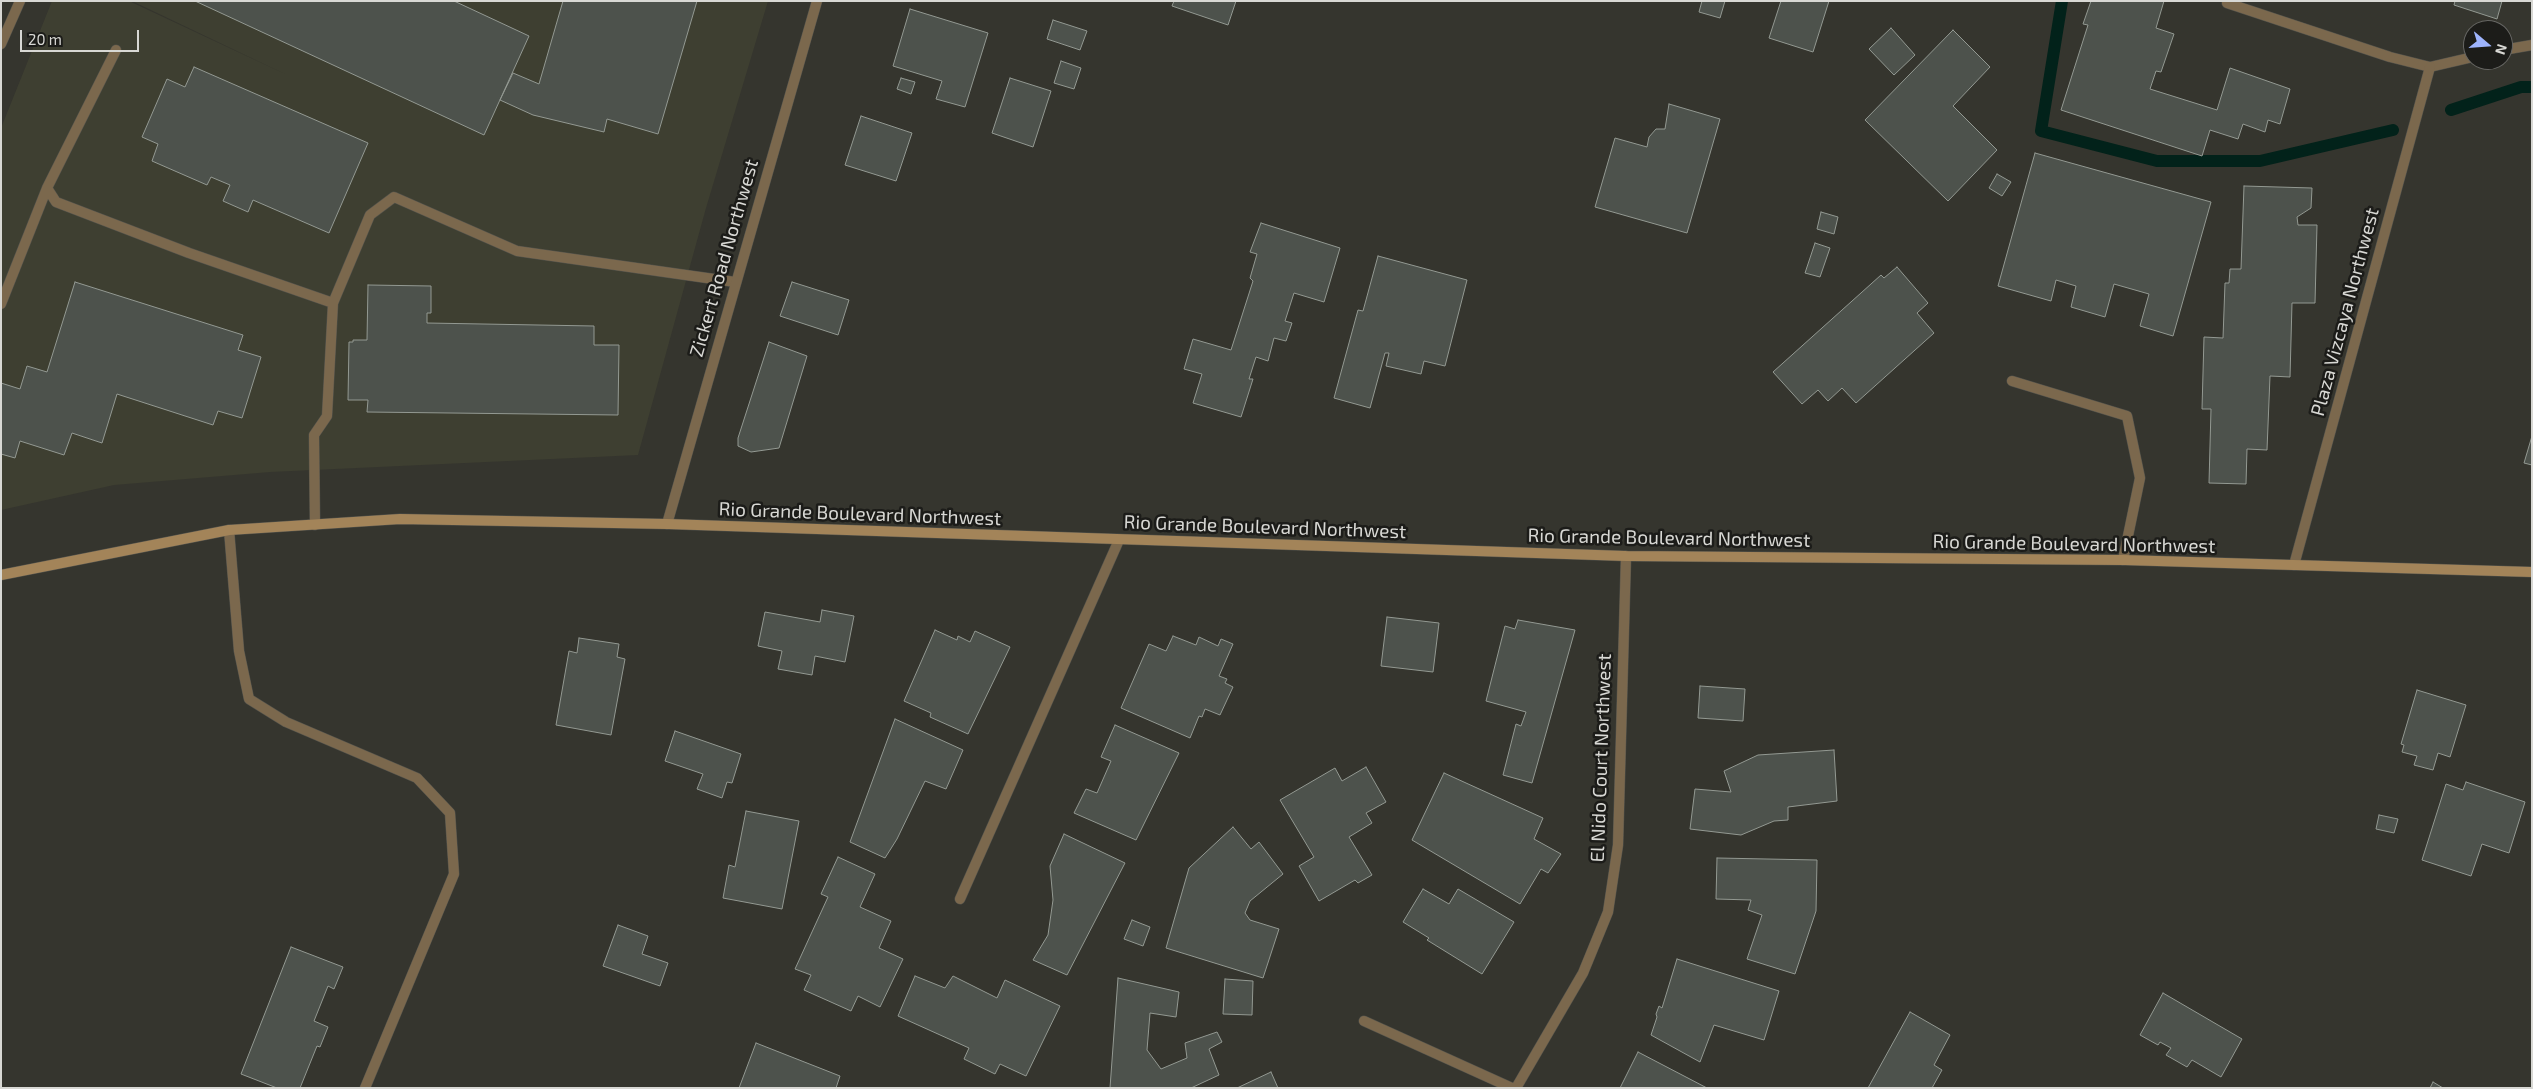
<!DOCTYPE html>
<style>
body{margin:0}
#map{position:relative;width:2533px;height:1089px;overflow:hidden;background:#35352e;font-family:"Exo 2",sans-serif}
canvas{display:block}
.frame{position:absolute;inset:0;border:2px solid #d8d8d4;pointer-events:none}
.north{position:absolute;left:2463px;top:20px;width:50px;height:50px;box-sizing:border-box;background:#1c1c19;border:1px solid #676764;border-radius:50%;rotate:108deg;font-size:14px;font-weight:700;line-height:20px;text-align:center;color:#d8d8d4}
.north::after{content:'';display:block;margin:auto;width:18px;height:22px;background:#9eb4fd;clip-path:polygon(50% 0,100% 100%,50% 72%,0 100%)}
.scale{position:absolute;left:20px;top:30px;width:119px;height:22px;box-sizing:border-box;border:2px solid #d8d8d4;border-top:0;padding-left:6px;font-size:15px;line-height:18px;white-space:nowrap;color:#d8d8d4;-webkit-text-stroke:4px #1c1c19;paint-order:stroke}
</style>
<div id="map">
<canvas width="2533" height="1089"></canvas>
<div class="frame"></div>
<div class="north">N</div>
<div class="scale">20 m</div>
</div>
<script>
const ctx = document.querySelector('canvas').getContext('2d');
ctx.lineJoin = 'round';
function fillPath(path, color) {
  ctx.fillStyle = color;
  ctx.fill(path, 'evenodd');
}
function toPath(rows) {
  const path = new Path2D();
  for (const r of rows) {
    path.moveTo(r[0], r[1]);
    for (let i = 2; i < r.length; i += 2) path.lineTo(r[i], r[i + 1]);
  }
  return path;
}
function trace(path, color, width, dash) {
  ctx.strokeStyle = color;
  ctx.lineWidth = width;
  ctx.lineCap = dash ? 'butt' : 'round';
  ctx.setLineDash(dash || []);
  ctx.stroke(path);
}
function label(font, color, halo, rows, align = 'center') {
  ctx.font = font + ' "Exo 2",sans-serif';
  ctx.lineWidth = 5;
  ctx.setLineDash([]);
  ctx.textBaseline = 'middle';
  ctx.strokeStyle = halo;
  ctx.fillStyle = color;
  for (const [text, x, y, turn = 0] of rows) {
    ctx.save();
    ctx.translate(x, y);
    ctx.rotate((+turn || 0) * Math.PI / 180);
    ctx.textAlign = isNaN(turn) ? turn : align;
    if (halo) ctx.strokeText(text, 0, 0);
    ctx.fillText(text, 0, 0);
    ctx.restore();
  }
}
const built = toPath([
 [52,1,129,1,285,74,132,1,768,1,706,208,638,455,270,472,114,485,1,510,1,128]
]);
const stream = toPath([
 [2062,1,2041,131,2157,161,2260,161,2393,130],
 [2451,110,2521,87,2532,87]
]);
const building = toPath([
 [195,1,454,1,529,36,484,135,195,1],
 [563,1,697,1,658,134,607,119,604,132,533,115,500,100,513,73,539,84,563,1],
 [1174,1,1236,1,1228,25,1172,6,1174,1],
 [1702,1,1725,1,1720,18,1699,12,1702,1],
 [1781,1,1829,1,1813,52,1769,38,1781,1],
 [2091,1,2164,1,2156,28,2174,34,2161,72,2156,71,2150,89,2217,110,2230,68,2290,89,2280,124,2268,120,2265,132,2243,124,2238,139,2210,130,2202,156,2061,110,2088,25,2083,24,2091,1],
 [2455,1,2502,1,2497,19,2454,5,2455,1],
 [910,9,988,33,965,107,936,99,942,81,893,66,910,9],
 [1053,20,1087,31,1080,50,1047,39,1053,20],
 [1891,28,1915,55,1894,75,1869,49,1891,28],
 [1953,30,1990,67,1953,106,1997,150,1948,201,1865,120,1953,30],
 [1061,61,1081,68,1074,89,1054,83,1061,61],
 [194,67,368,143,329,233,253,200,248,212,223,201,230,185,211,177,207,185,152,161,158,144,142,137,167,79,185,87,194,67],
 [901,78,915,82,911,94,897,89,901,78],
 [1010,78,1051,91,1033,147,992,133,1010,78],
 [1669,104,1720,119,1687,233,1595,207,1615,138,1647,147,1649,137,1656,129,1665,129,1669,104],
 [861,116,912,133,896,181,845,165,861,116],
 [2035,153,2211,202,2173,336,2140,326,2149,294,2114,284,2105,317,2071,307,2076,286,2056,280,2051,301,1998,286,2035,153],
 [1997,174,2011,182,2002,196,1989,188,1997,174],
 [2244,186,2312,188,2311,208,2297,217,2298,225,2317,225,2315,303,2292,303,2290,377,2270,376,2267,450,2247,449,2246,484,2209,483,2211,409,2202,409,2204,337,2223,338,2225,283,2229,283,2230,269,2241,269,2244,186],
 [1821,212,1838,217,1834,234,1817,229,1821,212],
 [1261,223,1340,248,1324,302,1294,293,1285,321,1292,323,1286,341,1274,338,1268,361,1256,357,1249,379,1253,379,1241,417,1193,403,1202,374,1184,369,1193,339,1231,350,1253,281,1250,278,1257,254,1250,252,1261,223],
 [1815,243,1830,248,1820,277,1805,273,1815,243],
 [1378,256,1467,280,1445,366,1424,361,1421,374,1386,366,1389,353,1385,353,1370,408,1334,398,1358,310,1363,311,1378,256],
 [1897,267,1928,303,1917,313,1934,333,1856,403,1842,388,1828,401,1818,390,1802,404,1773,372,1881,275,1884,278,1897,267],
 [75,282,243,335,238,350,261,357,242,418,218,411,213,425,117,394,102,443,72,433,64,455,20,441,15,458,1,454,1,383,20,389,27,366,47,372,75,282],
 [792,282,849,300,838,335,780,316,792,282],
 [368,285,431,286,431,313,427,313,427,323,594,326,594,345,619,345,618,415,367,412,368,400,348,400,349,342,353,342,353,340,367,340,368,285],
 [769,342,807,356,779,448,751,452,738,446,738,438,769,342],
 [2532,436,2532,465,2524,463,2532,436],
 [822,610,854,616,845,662,815,656,812,675,778,669,782,651,758,646,765,612,820,622,822,610],
 [1387,617,1439,623,1433,672,1381,666,1387,617],
 [1518,620,1575,630,1532,783,1503,775,1516,724,1521,726,1526,712,1486,701,1505,626,1515,629,1518,620],
 [935,630,957,640,958,636,970,642,975,631,1010,647,968,734,930,717,931,713,904,701,935,630],
 [1173,636,1196,645,1199,637,1218,646,1221,639,1233,644,1219,676,1227,679,1225,683,1233,687,1220,715,1205,709,1202,717,1199,716,1190,738,1121,708,1149,644,1166,651,1173,636],
 [579,638,619,644,617,657,625,659,611,735,556,725,569,651,577,653,579,638],
 [1700,686,1745,689,1743,721,1698,718,1700,686],
 [2417,690,2466,705,2450,757,2438,753,2433,770,2414,765,2417,756,2402,752,2404,745,2401,744,2417,690],
 [895,719,963,750,946,789,925,781,897,839,885,858,850,842,895,719],
 [1115,725,1179,753,1136,840,1074,813,1086,789,1097,793,1111,761,1101,757,1115,725],
 [675,731,741,754,732,783,727,782,722,798,697,789,703,774,665,761,675,731],
 [1834,750,1837,801,1788,807,1788,820,1774,821,1741,835,1690,829,1695,789,1731,792,1724,771,1758,755,1834,750],
 [1366,767,1386,802,1366,813,1372,823,1349,837,1372,875,1358,883,1355,880,1319,901,1299,866,1314,857,1280,800,1335,768,1342,781,1366,767],
 [1444,773,1543,818,1534,839,1561,854,1548,873,1541,869,1520,904,1412,840,1444,773],
 [2466,782,2525,802,2509,853,2482,844,2471,876,2422,860,2446,784,2463,790,2466,782],
 [746,811,799,821,782,909,723,898,729,865,735,867,746,811],
 [2379,815,2398,819,2394,833,2376,829,2379,815],
 [1233,827,1251,849,1259,842,1283,874,1250,901,1245,913,1250,920,1279,929,1263,978,1166,948,1189,868,1233,827],
 [1064,834,1125,863,1067,975,1033,960,1048,935,1053,900,1050,866,1064,834],
 [838,857,875,874,860,907,891,921,879,948,903,959,880,1007,858,996,851,1011,804,990,811,975,795,969,828,897,821,894,838,857],
 [1717,858,1817,860,1816,911,1795,974,1747,959,1762,915,1748,910,1751,900,1716,899,1717,858],
 [1423,889,1449,904,1458,889,1514,922,1482,974,1427,940,1429,938,1403,922,1423,889],
 [1132,920,1150,927,1143,946,1124,939,1132,920],
 [618,925,648,936,642,954,668,963,660,986,603,966,618,925],
 [291,947,343,967,334,989,328,986,314,1021,328,1027,320,1047,317,1046,300,1088,277,1088,241,1074,291,947],
 [1677,959,1779,991,1764,1040,1714,1025,1700,1062,1651,1035,1657,1017,1656,1014,1659,1006,1662,1008,1677,959],
 [915,976,945,988,953,976,997,998,1005,980,1060,1006,1026,1076,1000,1064,995,1074,964,1059,969,1048,898,1016,915,976],
 [1118,978,1179,992,1176,1017,1150,1013,1147,1050,1161,1069,1187,1058,1185,1043,1217,1032,1222,1042,1209,1049,1219,1075,1191,1088,1110,1088,1118,978],
 [1225,979,1253,981,1252,1015,1223,1014,1225,979],
 [2163,993,2242,1039,2221,1077,2192,1060,2187,1067,2166,1055,2171,1048,2160,1042,2158,1045,2140,1035,2163,993],
 [1910,1012,1950,1035,1934,1065,1942,1070,1932,1088,1868,1088,1910,1012],
 [756,1043,840,1076,836,1088,739,1088,756,1043],
 [1638,1052,1707,1088,1620,1088,1638,1052],
 [1271,1072,1278,1088,1237,1088,1271,1072],
 [2433,1082,2443,1088,2430,1088,2433,1082]
]);
const service = toPath([
 [2227,3,2390,57,2430,67,2473,57],
 [116,50,47,188,56,202,189,253,333,303],
 [2503,50,2532,45],
 [1,304,47,188],
 [315,525,314,435,327,416,333,303,370,215,394,197,517,251,735,282]
]);
const minor = toPath([
 [1,44,20,1],
 [2012,381,2127,416,2140,478,2123,560],
 [229,530,239,651,249,699,286,722,417,778,450,813,454,874,365,1088],
 [2294,565,2430,67],
 [960,899,1119,540],
 [1364,1021,1512,1088],
 [1516,1088,1583,973,1608,912,1618,845,1626,556]
]);
const tertiary = toPath([
 [667,524,817,1]
]);
const secondary = toPath([
 [1,575,229,530,400,519,667,524,1626,556,2123,560,2532,572]
]);
const streetNames = [
 ["Zickert Road Northwest",724,258,-74],
 ["Plaza Vizcaya Northwest",2345,312,-75],
 ["Rio Grande Boulevard Northwest",860,514,2],
 ["Rio Grande Boulevard Northwest",1265,527,2],
 ["Rio Grande Boulevard Northwest",1669,538,1],
 ["Rio Grande Boulevard Northwest",2074,544,1],
 ["El Nido Court Northwest",1601,758,-88]
];
fillPath(built, '#3e3f31');
trace(stream, '#02221a', 12);
fillPath(building, '#4d524c');
trace(building, '#939992', 1);
trace(service, '#52524c', 11);
trace(minor, '#52524c', 11);
trace(tertiary, '#52524c', 11);
trace(secondary, '#52524c', 11);
trace(service, '#7b684d', 10);
trace(minor, '#7b684d', 10);
trace(tertiary, '#7b684d', 10);
trace(secondary, '#a38459', 10);
label('19px', '#d8d8d4', '#1c1c19', streetNames);
</script>
